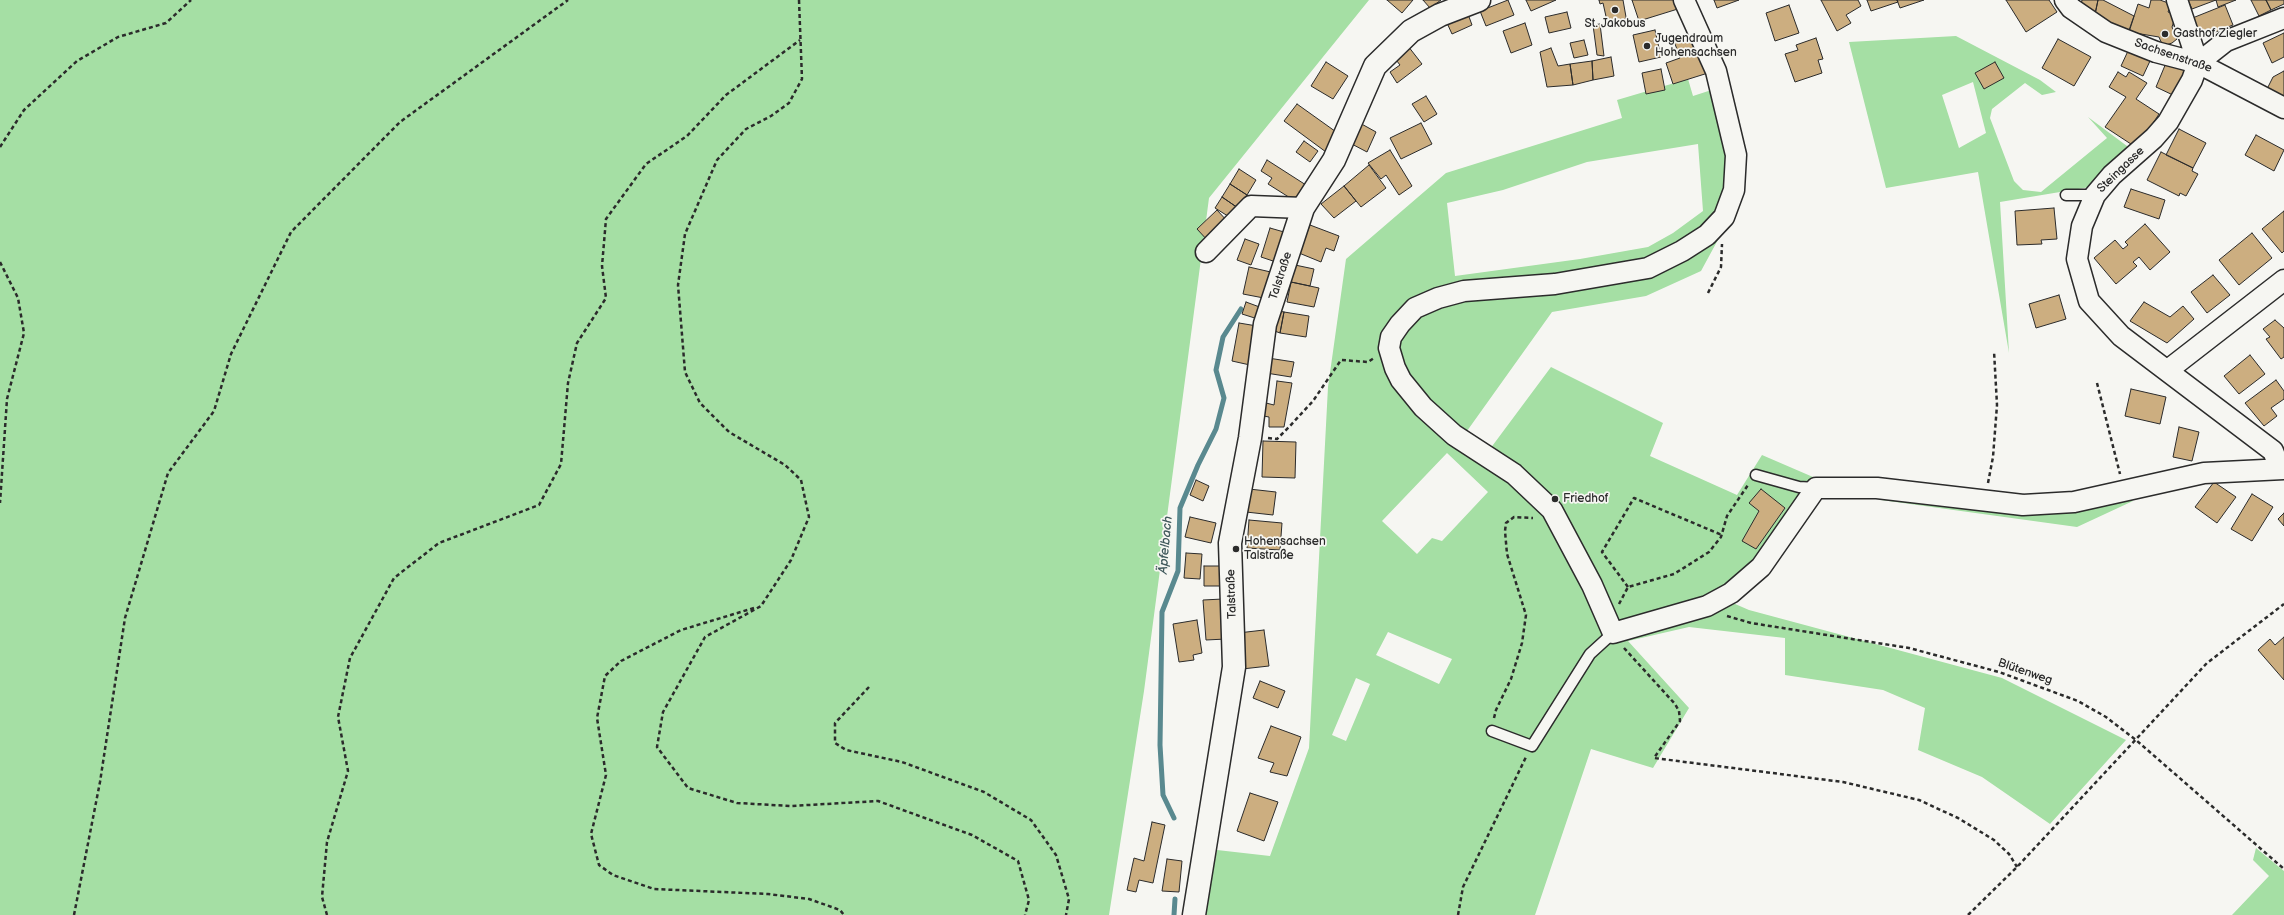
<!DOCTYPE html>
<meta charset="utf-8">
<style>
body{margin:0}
canvas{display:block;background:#f6f6f2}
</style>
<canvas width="2284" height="915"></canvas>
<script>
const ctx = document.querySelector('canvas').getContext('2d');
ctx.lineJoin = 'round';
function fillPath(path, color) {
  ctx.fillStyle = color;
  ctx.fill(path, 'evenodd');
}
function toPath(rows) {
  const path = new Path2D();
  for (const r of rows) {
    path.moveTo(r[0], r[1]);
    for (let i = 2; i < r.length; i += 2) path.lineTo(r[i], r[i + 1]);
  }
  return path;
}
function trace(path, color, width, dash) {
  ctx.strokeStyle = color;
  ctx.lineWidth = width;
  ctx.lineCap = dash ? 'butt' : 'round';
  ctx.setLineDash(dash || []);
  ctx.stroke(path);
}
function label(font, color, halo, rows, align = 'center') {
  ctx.font = font + ' "Balsamiq Sans",sans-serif';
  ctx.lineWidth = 3.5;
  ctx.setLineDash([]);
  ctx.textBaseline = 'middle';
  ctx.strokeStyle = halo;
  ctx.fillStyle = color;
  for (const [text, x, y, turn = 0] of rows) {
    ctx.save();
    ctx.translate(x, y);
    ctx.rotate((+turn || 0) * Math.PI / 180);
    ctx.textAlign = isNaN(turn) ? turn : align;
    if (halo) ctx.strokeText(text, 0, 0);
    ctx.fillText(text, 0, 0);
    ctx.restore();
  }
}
const green = toPath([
 [0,0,1369,0,1209,198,1144,691,1109,915,0,915],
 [1956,36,2040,80,2056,92,2042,95,2025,83,1992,109,1990,118,2014,181,2023,190,2041,192,2107,138,2088,117,2131,149,2096,186,2000,202,2009,353,1978,172,1886,188,1849,42],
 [1973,82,1986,133,1959,148,1942,95],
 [1688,79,1693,96,1730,84,1744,155,1726,225,1701,271,1646,296,1552,312,1467,431,1490,449,1551,367,1663,423,1650,456,1737,495,1762,455,1813,477,1758,563,1712,594,1749,610,2002,678,2126,740,2050,824,1982,777,1918,750,1925,708,1883,690,1785,675,1785,638,1689,627,1628,641,1689,708,1653,768,1591,749,1535,915,1203,915,1217,850,1270,856,1309,748,1328,387,1346,259,1446,173,1622,118,1617,100],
 [1698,144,1703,211,1673,233,1648,247,1580,259,1455,276,1447,203,1503,190,1587,162],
 [1447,453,1488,492,1442,541,1432,538,1417,554,1382,521],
 [1388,632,1452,659,1439,684,1376,655],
 [1356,678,1370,684,1346,741,1332,735],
 [1881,494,2128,497,2133,501,2077,527,1881,500],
 [2256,848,2284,871,2284,915,2232,915,2269,876,2253,860]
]);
const stream = toPath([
 [1174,818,1163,795,1160,745,1162,612,1178,571,1180,508,1198,465,1216,429,1224,398,1216,370,1223,337,1241,309],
 [1174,915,1175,899]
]);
const building = toPath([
 [1387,0,1413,0,1402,13,1387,0],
 [1423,0,1441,0,1430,8,1423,0],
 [1508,0,1514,15,1486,26,1480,11,1508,0],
 [1526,0,1556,0,1531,11,1526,0],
 [1599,0,1623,0,1626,17,1622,24,1614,26,1607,21,1603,3,1600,4,1599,0],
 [1632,0,1679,0,1681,8,1639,21,1632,0],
 [1714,0,1739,0,1717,8,1714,0],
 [1821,0,1858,0,1861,6,1846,15,1851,23,1837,31,1821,0],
 [1867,0,1897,0,1898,2,1871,11,1867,0],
 [1897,0,1924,0,1900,8,1897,0],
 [2006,0,2049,0,2057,12,2026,32,2006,0],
 [2082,0,2098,0,2094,19,2080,10,2082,0],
 [2098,0,2103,0,2134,16,2127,36,2094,19,2098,0],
 [2151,0,2160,0,2171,4,2168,12,2176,15,2172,27,2177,39,2172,43,2166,45,2161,42,2159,37,2129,32,2138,4,2149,8,2151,0],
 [2188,0,2216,0,2192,9,2188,0],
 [2216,0,2236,0,2218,7,2216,0],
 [2251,0,2266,0,2271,10,2259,16,2251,0],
 [2266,0,2284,0,2284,4,2271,10,2266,0],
 [1789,5,1799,33,1775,41,1766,13,1789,5],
 [2225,5,2233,25,2198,39,2190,19,2225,5],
 [1567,12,1571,28,1549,33,1545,17,1567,12],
 [1468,14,1472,25,1452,34,1447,23,1468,14],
 [1525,23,1532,45,1511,53,1503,31,1525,23],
 [1600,24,1604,56,1597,55,1593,25,1600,24],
 [1655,30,1661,57,1639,62,1633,35,1655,30],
 [2284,33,2284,57,2272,63,2263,43,2284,33],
 [1694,34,1708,73,1673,84,1666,63,1680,58,1674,41,1694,34],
 [1816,38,1823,59,1818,60,1822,73,1795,82,1785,54,1798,50,1796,45,1816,38],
 [2058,39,2091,57,2074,86,2042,68,2058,39],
 [1584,40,1588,55,1574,58,1570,43,1584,40],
 [1408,46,1422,64,1397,83,1390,72,1400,65,1393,56,1408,46],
 [1551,48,1558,66,1570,64,1573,85,1547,87,1540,52,1551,48],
 [2128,51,2150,61,2143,76,2121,66,2128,51],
 [1611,57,1614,76,1593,80,1592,61,1611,57],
 [1592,61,1593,80,1573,85,1570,64,1592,61],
 [1326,62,1348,76,1333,99,1311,86,1326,62],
 [1995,62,2004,78,1984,89,1975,73,1995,62],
 [2166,63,2186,71,2175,96,2156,87,2166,63],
 [1661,69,1665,90,1646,94,1642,73,1661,69],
 [2284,71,2284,98,2267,89,2273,77,2284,71],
 [2118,72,2126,77,2129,72,2147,83,2136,99,2159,114,2137,148,2105,127,2126,97,2109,87,2118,72],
 [1426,96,1437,114,1424,122,1412,104,1426,96],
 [1297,104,1339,134,1326,152,1284,121,1297,104],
 [1358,122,1376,132,1367,152,1348,142,1358,122],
 [1421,123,1432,144,1401,159,1390,138,1421,123],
 [2179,129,2206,143,2193,168,2166,155,2179,129],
 [2256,135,2284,150,2274,171,2245,155,2256,135],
 [1304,141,1318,151,1310,162,1296,152,1304,141],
 [1390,150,1412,186,1399,195,1386,175,1381,179,1368,163,1390,150],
 [2161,152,2193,168,2192,171,2198,174,2186,196,2180,193,2179,196,2147,180,2161,152],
 [1267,160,1306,185,1295,201,1268,184,1272,178,1261,171,1267,160],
 [1369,165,1386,188,1361,207,1344,186,1369,165],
 [1239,169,1256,180,1247,195,1230,184,1239,169],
 [1230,184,1247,195,1238,208,1222,197,1230,184],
 [1344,186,1356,201,1334,218,1321,204,1344,186],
 [2131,189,2165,200,2159,219,2124,207,2131,189],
 [1222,197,1238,208,1231,218,1215,208,1222,197],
 [2054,208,2057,239,2041,240,2042,244,2017,245,2015,211,2054,208],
 [1217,210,1229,223,1209,242,1197,229,1217,210],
 [2284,211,2284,251,2282,253,2262,229,2284,211],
 [2145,224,2170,252,2150,270,2139,257,2133,262,2137,266,2116,284,2094,258,2115,240,2123,249,2128,245,2125,242,2145,224],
 [1310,225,1339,236,1334,251,1326,248,1321,262,1299,253,1310,225],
 [1270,228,1284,232,1276,262,1261,257,1270,228],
 [2252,233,2272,258,2239,285,2219,260,2252,233],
 [1245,239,1259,244,1251,265,1237,260,1245,239],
 [1295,265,1314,269,1310,286,1291,282,1295,265],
 [1249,267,1275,273,1269,299,1243,294,1249,267],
 [2213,275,2230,295,2207,313,2191,292,2213,275],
 [1291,282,1319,288,1314,307,1287,302,1291,282],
 [2059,295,2066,319,2036,328,2029,304,2059,295],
 [1246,302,1265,309,1261,320,1242,314,1246,302],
 [2144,302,2170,317,2183,306,2194,319,2167,343,2130,321,2144,302],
 [1274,310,1284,312,1280,333,1272,330,1274,310],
 [1284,312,1309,316,1306,337,1280,333,1284,312],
 [2275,320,2284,328,2284,357,2281,359,2266,339,2270,337,2263,329,2275,320],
 [1239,323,1257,326,1250,365,1232,361,1239,323],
 [2250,355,2265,374,2239,394,2224,376,2250,355],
 [1268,358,1294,362,1291,377,1266,373,1268,358],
 [2276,380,2284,391,2284,399,2271,408,2277,416,2264,426,2245,403,2276,380],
 [1277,381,1292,383,1284,427,1269,427,1269,417,1258,415,1262,402,1274,405,1277,381],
 [2131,389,2166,397,2160,424,2125,416,2131,389],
 [2179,427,2199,432,2192,461,2173,457,2179,427],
 [1263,441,1296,442,1295,478,1262,477,1263,441],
 [1196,480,1209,486,1203,501,1190,495,1196,480],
 [2214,482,2236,497,2217,523,2195,507,2214,482],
 [1249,489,1276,492,1273,515,1246,512,1249,489],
 [1761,489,1785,508,1756,549,1742,541,1759,511,1749,503,1761,489],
 [2252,494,2273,507,2252,541,2231,529,2252,494],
 [2284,513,2284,526,2278,519,2284,513],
 [1190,517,1216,523,1211,543,1185,537,1190,517],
 [1249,520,1282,523,1280,550,1247,548,1249,520],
 [1186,553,1202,554,1200,579,1184,578,1186,553],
 [1204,566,1222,566,1222,586,1204,586,1204,566],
 [1223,599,1226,639,1206,640,1203,600,1223,599],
 [1197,620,1202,653,1193,655,1194,660,1179,662,1173,624,1197,620],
 [1264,630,1269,666,1242,669,1238,633,1264,630],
 [2284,637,2284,680,2258,650,2270,639,2275,645,2284,637],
 [1260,681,1285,691,1278,708,1253,698,1260,681],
 [1271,726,1301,737,1287,776,1270,772,1274,763,1258,758,1271,726],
 [1250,793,1278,802,1264,841,1237,831,1250,793],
 [1152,822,1165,825,1153,883,1139,880,1136,892,1127,890,1134,858,1144,861,1152,822],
 [1167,859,1182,861,1179,892,1162,891,1167,859]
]);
const path = toPath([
 [799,0,802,79,789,103,771,116,746,129,717,160,685,234,678,285,685,372,700,403,729,432,785,465,801,480,809,517,791,560,761,606,705,637,663,712,657,747,688,788,737,803,791,806,878,801,972,835,1018,861,1029,900,1025,915],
 [0,147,24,110,77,61,118,37,166,23,191,0],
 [0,262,18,298,24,333,7,399,0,503],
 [1708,293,1721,267,1722,244],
 [2097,383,2120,474],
 [1268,438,1277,439,1289,427,1313,401,1341,360,1368,362,1374,358],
 [1988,483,1993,457,1997,405,1994,351],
 [1628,587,1602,552,1634,498,1722,535],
 [1619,604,1628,587,1674,574,1709,552,1721,537,1727,516,1748,485],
 [754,608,681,630,621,661,605,676,597,718,606,775,591,834,599,865,613,875,654,889,768,894,809,899,840,910,844,915],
 [1727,616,1751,623,1909,648,1999,672,2078,701,2106,717,2136,740,2284,869],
 [1624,648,1675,704,1679,711,1680,721,1654,758,1843,782,1919,800,1958,818,1994,840,2009,854,2017,867],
 [869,687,835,723,835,743,846,750,902,762,984,792,1031,820,1056,855,1069,899,1066,915],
 [1494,718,1496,710,1511,679,1522,643,1526,615,1507,554,1505,531,1506,523,1514,517,1533,518],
 [74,915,100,782,125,618,168,473,214,411,231,354,291,232,400,122,568,0],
 [327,915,322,897,327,842,348,771,338,717,350,658,394,578,439,543,539,505,561,464,568,383,577,343,606,298,602,266,606,219,646,164,687,136,726,95,800,40],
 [1458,915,1463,887,1526,757],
 [1968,915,2017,867,2207,663,2284,604]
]);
const service = toPath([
 [2066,195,2095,195],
 [1756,475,1799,487,1816,488],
 [1492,731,1532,746,1590,654,1613,633]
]);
const minor = toPath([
 [1684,0,1716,71,1736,155,1734,190,1724,217,1707,235,1682,251,1648,268,1555,284,1464,291,1438,298,1415,308,1400,324,1391,337,1389,348,1395,368,1401,380,1423,407,1454,435,1514,474,1552,510,1592,585,1613,633,1707,606,1731,593,1761,567,1816,488,1877,488,2023,505,2074,502,2204,473,2284,469],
 [2065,0,2071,8,2106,32,2156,52,2198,63,2284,108],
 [2177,0,2198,63],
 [2198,63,2192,80,2168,122,2154,138,2112,175,2095,195,2082,226,2077,259,2089,301,2121,336,2273,451,2280,469],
 [2198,63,2226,41,2284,18],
 [1206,252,1251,206,1303,208],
 [2168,370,2284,280]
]);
const tertiary = toPath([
 [1194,915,1234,667,1230,543,1250,438,1265,324,1303,208,1334,160,1375,66,1411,31,1440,15,1479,0]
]);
const markers = [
 [1615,10,4,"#2b2b2b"],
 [2165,34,4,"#2b2b2b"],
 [1647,46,4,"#2b2b2b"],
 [1555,499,4,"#2b2b2b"],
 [1236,549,4,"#2b2b2b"]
];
const poiNames = [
 ["St. Jakobus",1615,24,"center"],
 ["Gasthof Ziegler",2173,34],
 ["Jugendraum",1655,39],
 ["Hohensachsen",1655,53],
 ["Friedhof",1563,499],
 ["Hohensachsen",1244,542],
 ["Talstraße",1244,556]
];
const streetNames = [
 ["Sachsenstraße",2173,56,19],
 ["Steingasse",2121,170,-44],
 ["Talstraße",1281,276,-72],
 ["Talstraße",1232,594,-92],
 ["Blütenweg",2025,672,19]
];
const waterNames = [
 ["Äpfelbach",1166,545,-85]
];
fillPath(green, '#a5dfa4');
trace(stream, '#59898f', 5);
fillPath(building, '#ccae80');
trace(building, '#2b2b2b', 1);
trace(service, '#2b2b2b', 13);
trace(minor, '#2b2b2b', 23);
trace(tertiary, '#2b2b2b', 25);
trace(path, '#2b2b2b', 2.5, [4, 3]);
trace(service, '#f6f6f2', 10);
trace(minor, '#f6f6f2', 20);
trace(tertiary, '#f6f6f2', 22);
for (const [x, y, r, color] of markers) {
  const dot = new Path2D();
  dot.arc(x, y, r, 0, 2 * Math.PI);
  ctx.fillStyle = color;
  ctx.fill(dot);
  trace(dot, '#f6f6f2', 1.5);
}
label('12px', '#2b2b2b', '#f6f6f2', poiNames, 'left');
label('12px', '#2b2b2b', '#f6f6f2', streetNames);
label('italic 13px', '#425a5d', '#f6f6f2', waterNames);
</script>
